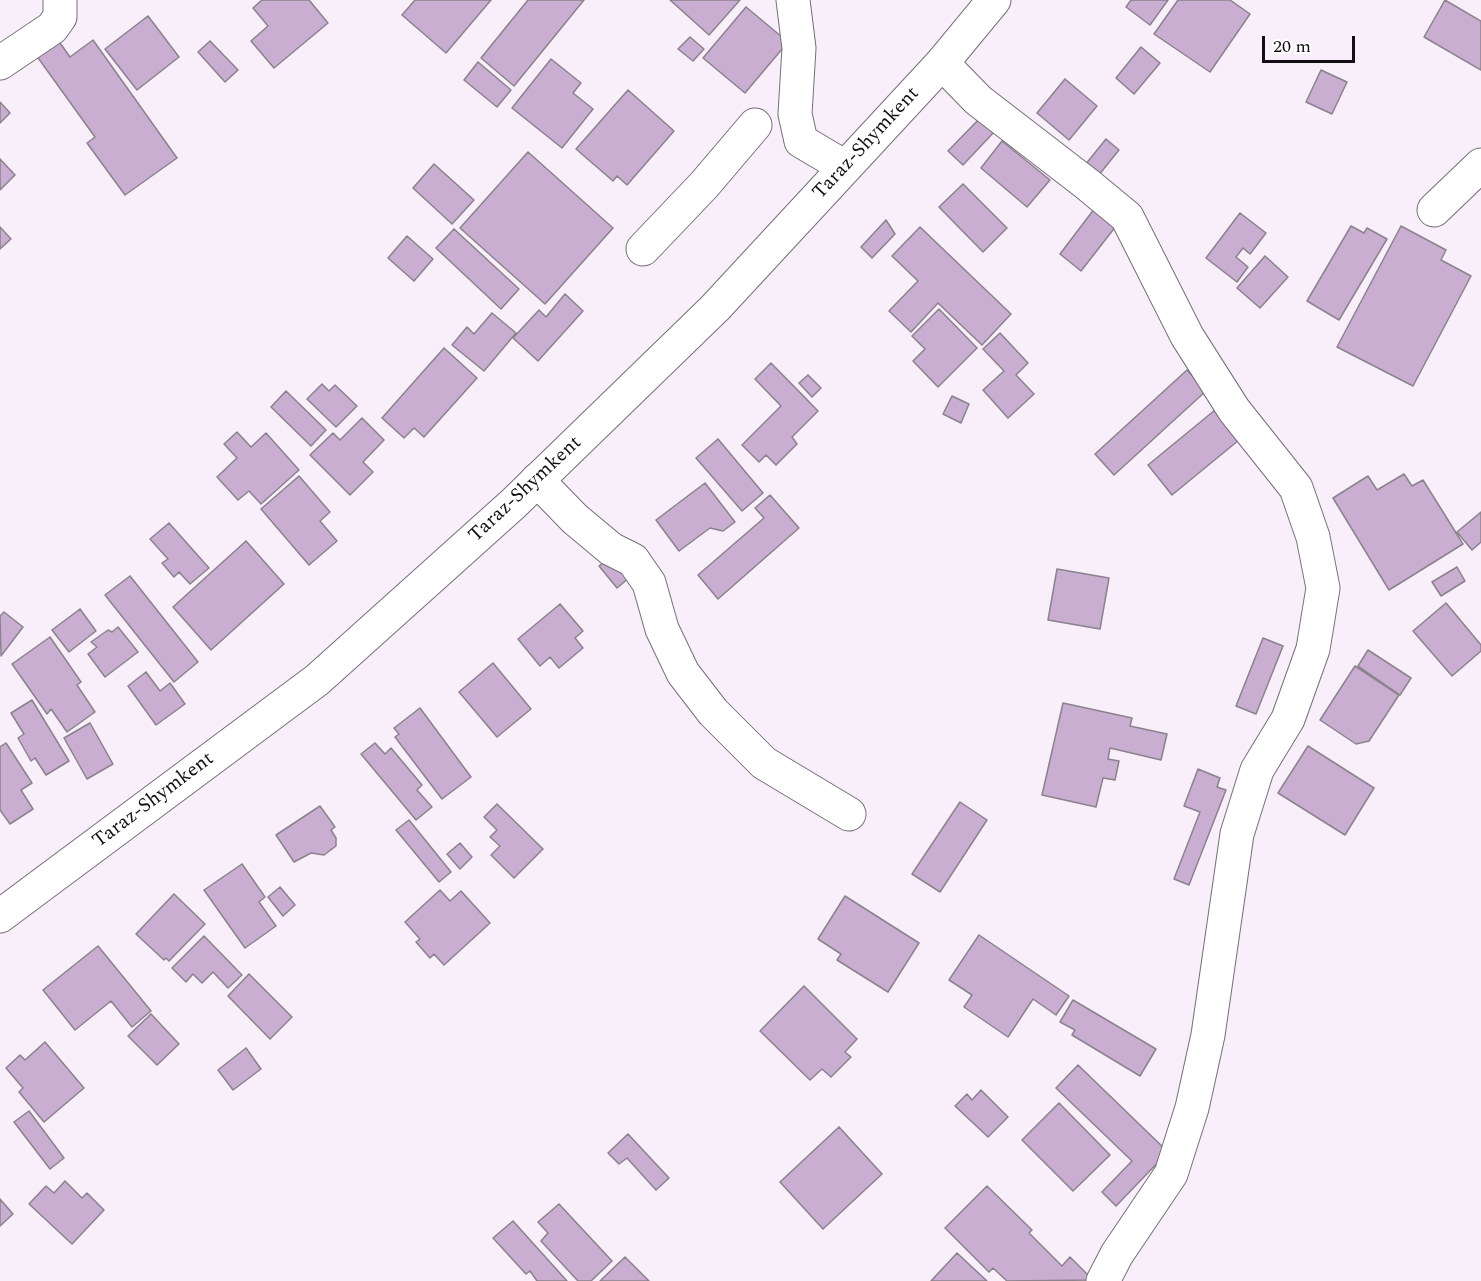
<!DOCTYPE html>
<style>
body{margin:0}
#map{position:relative;width:1481px;height:1281px;overflow:hidden;background:#f8effb;font-family:Spectral,serif}
canvas{display:block}
.scale{position:absolute;left:1262px;top:36px;width:93px;height:27px;box-sizing:border-box;border:3px solid #120f13;border-top:0;padding-left:8px;font-size:18px;line-height:21px;white-space:nowrap;color:#120f13;-webkit-text-stroke:4px #fff;paint-order:stroke}
</style>
<div id="map">
<canvas width="1481" height="1281"></canvas>
<div class="scale">20 m</div>
</div>
<script>
const ctx = document.querySelector('canvas').getContext('2d');
ctx.lineJoin = 'round';
function fillPath(path, color) {
  ctx.fillStyle = color;
  ctx.fill(path, 'evenodd');
}
function toPath(rows) {
  const path = new Path2D();
  for (const r of rows) {
    path.moveTo(r[0], r[1]);
    for (let i = 2; i < r.length; i += 2) path.lineTo(r[i], r[i + 1]);
  }
  return path;
}
function trace(path, color, width, dash) {
  ctx.strokeStyle = color;
  ctx.lineWidth = width;
  ctx.lineCap = dash ? 'butt' : 'round';
  ctx.setLineDash(dash || []);
  ctx.stroke(path);
}
function label(font, color, halo, rows, align = 'center') {
  ctx.font = font + ' Spectral,serif';
  ctx.lineWidth = 5;
  ctx.setLineDash([]);
  ctx.textBaseline = 'middle';
  ctx.strokeStyle = halo;
  ctx.fillStyle = color;
  for (const [text, x, y, turn = 0] of rows) {
    ctx.save();
    ctx.translate(x, y);
    ctx.rotate((+turn || 0) * Math.PI / 180);
    ctx.textAlign = isNaN(turn) ? turn : align;
    if (halo) ctx.strokeText(text, 0, 0);
    ctx.fillText(text, 0, 0);
    ctx.restore();
  }
}
const building = toPath([
 [262,0,309,0,328,23,274,68,251,41,268,26,253,8,262,0],
 [415,0,491,0,446,53,402,15,415,0],
 [528,0,584,0,514,86,481,58,528,0],
 [670,0,740,0,709,35,670,0],
 [1131,0,1168,0,1150,25,1126,7,1131,0],
 [1178,0,1230,0,1250,14,1210,72,1154,34,1178,0],
 [1445,0,1481,21,1481,70,1424,37,1445,0],
 [746,7,788,42,745,93,703,58,746,7],
 [148,16,179,57,137,90,105,49,148,16],
 [690,37,704,49,693,61,678,49,690,37],
 [58,40,70,57,93,40,177,158,125,195,87,143,95,137,36,55,58,40],
 [210,41,238,70,225,82,198,52,210,41],
 [1141,47,1160,63,1134,94,1116,78,1141,47],
 [551,59,581,83,573,93,593,109,562,148,512,108,551,59],
 [478,62,511,90,497,107,464,80,478,62],
 [1321,70,1347,82,1332,114,1306,102,1321,70],
 [1065,79,1097,106,1069,140,1037,113,1065,79],
 [628,90,674,131,627,185,617,176,613,181,576,149,628,90],
 [0,102,10,113,0,123,0,102],
 [981,117,995,131,963,165,948,151,981,117],
 [1106,139,1119,150,1098,176,1085,165,1106,139],
 [1002,141,1050,180,1027,207,981,168,1002,141],
 [528,152,613,228,545,304,460,228,528,152],
 [0,159,15,175,0,190,0,159],
 [434,164,474,200,452,224,413,188,434,164],
 [963,184,1007,228,983,252,939,207,963,184],
 [1098,204,1120,221,1081,271,1060,254,1098,204],
 [1240,213,1266,233,1250,254,1243,248,1236,257,1248,267,1237,282,1206,258,1240,213],
 [886,220,895,234,872,258,861,247,886,220],
 [1351,226,1364,233,1367,228,1387,239,1339,320,1307,301,1351,226],
 [1401,226,1446,250,1441,260,1471,276,1413,386,1337,347,1401,226],
 [0,227,11,239,0,249,0,227],
 [920,227,1011,314,982,345,938,303,911,332,889,311,918,281,892,256,920,227],
 [454,229,519,289,501,309,436,248,454,229],
 [407,236,433,259,414,281,388,258,407,236],
 [1265,256,1288,277,1260,308,1237,288,1265,256],
 [565,294,583,311,538,361,513,338,539,310,546,317,565,294],
 [939,309,977,348,938,387,913,361,925,349,912,336,939,309],
 [492,313,516,333,484,371,452,345,467,327,474,334,492,313],
 [1000,333,1028,363,1016,375,1034,394,1008,418,983,390,1004,371,983,349,1000,333],
 [444,348,477,378,424,437,414,428,404,438,382,418,444,348],
 [771,363,818,411,792,437,797,444,776,465,766,455,759,462,742,445,781,406,755,379,771,363],
 [1187,370,1206,391,1114,475,1095,454,1187,370],
 [808,375,821,388,812,397,799,383,808,375],
 [322,384,329,391,335,385,357,406,336,427,307,399,322,384],
 [286,391,326,430,311,446,271,407,286,391],
 [952,396,969,404,961,423,943,414,952,396],
 [1215,410,1239,440,1172,495,1148,465,1215,410],
 [362,418,384,440,363,462,373,472,350,495,310,455,333,433,340,440,362,418],
 [237,432,251,447,266,433,299,470,261,504,249,491,238,500,217,477,237,458,224,444,237,432],
 [718,439,763,493,742,511,696,458,718,439],
 [1404,474,1412,486,1423,480,1463,544,1389,590,1333,498,1368,476,1377,490,1404,474],
 [299,476,330,512,320,521,337,541,309,565,261,509,299,476],
 [705,483,735,522,723,531,710,528,679,551,656,520,705,483],
 [770,495,799,528,718,599,698,575,764,518,755,508,770,495],
 [1481,512,1481,542,1472,550,1457,532,1481,512],
 [169,523,209,568,190,584,179,572,174,577,162,563,168,559,150,539,169,523],
 [246,541,284,584,211,650,173,607,246,541],
 [612,556,629,578,617,588,599,566,612,556],
 [1457,567,1465,581,1441,596,1432,582,1457,567],
 [1057,569,1109,578,1100,629,1048,620,1057,569],
 [130,576,198,662,174,682,105,595,130,576],
 [1446,603,1481,645,1481,651,1452,676,1413,631,1446,603],
 [560,604,583,631,575,638,583,648,559,668,550,657,540,666,518,639,560,604],
 [80,609,96,631,69,652,52,630,80,609],
 [4,612,23,627,1,656,0,616,4,612],
 [118,627,138,652,105,677,88,654,97,647,91,642,108,630,112,632,118,627],
 [50,637,81,682,77,685,95,712,67,732,51,709,47,714,12,664,50,637],
 [1263,638,1283,646,1256,714,1236,706,1263,638],
 [1368,650,1411,678,1400,695,1358,666,1368,650],
 [493,663,531,709,497,737,459,692,493,663],
 [1355,666,1399,695,1369,741,1356,744,1320,720,1355,666],
 [146,672,160,691,170,683,185,704,156,725,128,686,146,672],
 [32,700,69,761,46,775,35,758,31,761,18,738,24,734,11,713,32,700],
 [1063,703,1132,718,1130,726,1167,734,1161,760,1110,748,1108,759,1119,761,1115,780,1103,778,1096,807,1042,795,1063,703],
 [420,708,471,777,442,799,395,737,399,734,394,728,420,708],
 [90,723,113,764,87,779,64,738,90,723],
 [6,743,32,783,21,790,33,809,10,824,0,810,0,747,6,743],
 [375,743,385,754,391,748,422,785,417,790,432,807,416,820,361,754,375,743],
 [1308,746,1374,788,1345,835,1278,793,1308,746],
 [1198,769,1220,778,1217,787,1226,790,1189,885,1174,879,1200,812,1184,806,1198,769],
 [960,802,987,820,940,892,912,874,960,802],
 [497,804,543,849,514,878,491,855,500,846,490,837,497,830,484,817,497,804],
 [320,806,335,827,331,830,336,838,336,846,324,855,311,853,294,862,276,835,320,806],
 [409,820,451,872,439,882,396,830,409,820],
 [460,843,472,857,460,869,447,854,460,843],
 [242,864,265,897,259,902,276,926,245,948,204,890,242,864],
 [280,887,295,905,283,916,268,897,280,887],
 [440,890,450,901,461,891,490,923,444,965,434,954,430,958,416,942,420,939,405,922,440,890],
 [174,894,205,924,169,961,166,958,164,960,136,934,174,894],
 [845,896,919,943,888,992,837,960,841,954,818,939,845,896],
 [979,935,1069,996,1056,1015,1033,999,1008,1037,964,1007,972,995,949,980,979,935],
 [204,936,242,975,228,988,213,972,202,983,193,974,186,982,172,968,204,936],
 [98,946,151,1011,132,1027,111,1001,75,1030,43,990,98,946],
 [249,974,292,1017,270,1039,228,996,249,974],
 [804,986,857,1039,845,1052,851,1057,831,1077,822,1069,810,1080,760,1031,804,986],
 [1073,1000,1156,1049,1140,1076,1072,1035,1075,1030,1060,1022,1073,1000],
 [151,1014,179,1044,157,1065,128,1036,151,1014],
 [45,1042,84,1088,44,1122,19,1092,23,1088,6,1068,20,1055,25,1060,45,1042],
 [246,1048,261,1069,233,1090,218,1070,246,1048],
 [1078,1065,1168,1152,1116,1206,1102,1192,1132,1161,1056,1088,1078,1065],
 [981,1090,1008,1117,988,1137,955,1106,967,1094,972,1100,981,1090],
 [1059,1103,1110,1155,1073,1191,1022,1140,1059,1103],
 [29,1111,64,1158,50,1169,14,1122,29,1111],
 [839,1127,882,1174,823,1229,780,1182,839,1127],
 [628,1134,669,1178,656,1190,627,1158,619,1164,608,1153,628,1134],
 [65,1181,82,1198,87,1193,104,1210,72,1244,29,1204,46,1186,54,1193,65,1181],
 [987,1186,1032,1230,1029,1233,1062,1266,1070,1257,1093,1280,1007,1281,993,1268,989,1272,945,1228,987,1186],
 [0,1199,13,1214,0,1226,0,1199],
 [559,1204,612,1261,591,1281,578,1281,541,1241,548,1233,538,1222,559,1204],
 [513,1221,567,1281,537,1281,530,1271,526,1274,493,1238,513,1221],
 [957,1253,987,1281,931,1281,957,1253],
 [625,1257,649,1281,600,1281,625,1257]
]);
const minor = toPath([
 [793,0,799,48,795,114,801,141,845,167],
 [0,63,52,28,60,17,60,0],
 [942,63,978,100,1087,184,1127,217,1187,336,1234,410,1296,488,1313,537,1323,588,1313,649,1288,719,1257,770,1237,834,1208,1035,1192,1108,1171,1174,1117,1254,1103,1281],
 [1434,210,1481,165],
 [643,249,704,185,755,125],
 [537,480,575,519,611,549,633,560,649,583,662,629,683,673,713,712,764,763,849,814]
]);
const primary = toPath([
 [0,916,317,680,513,504,715,308,942,63,994,0]
]);
const streetNames = [
 ["Taraz-Shymkent",867,144,-47],
 ["Taraz-Shymkent",526,490,-43],
 ["Taraz-Shymkent",154,801,-37]
];
fillPath(building, '#c9aed1');
trace(building, '#8a828c', 1.5);
trace(minor, '#766f79', 35);
trace(primary, '#766f79', 35);
trace(minor, '#fff', 33);
trace(primary, '#fff', 33);
label('20px', '#120f13', '#fff', streetNames);
</script>
